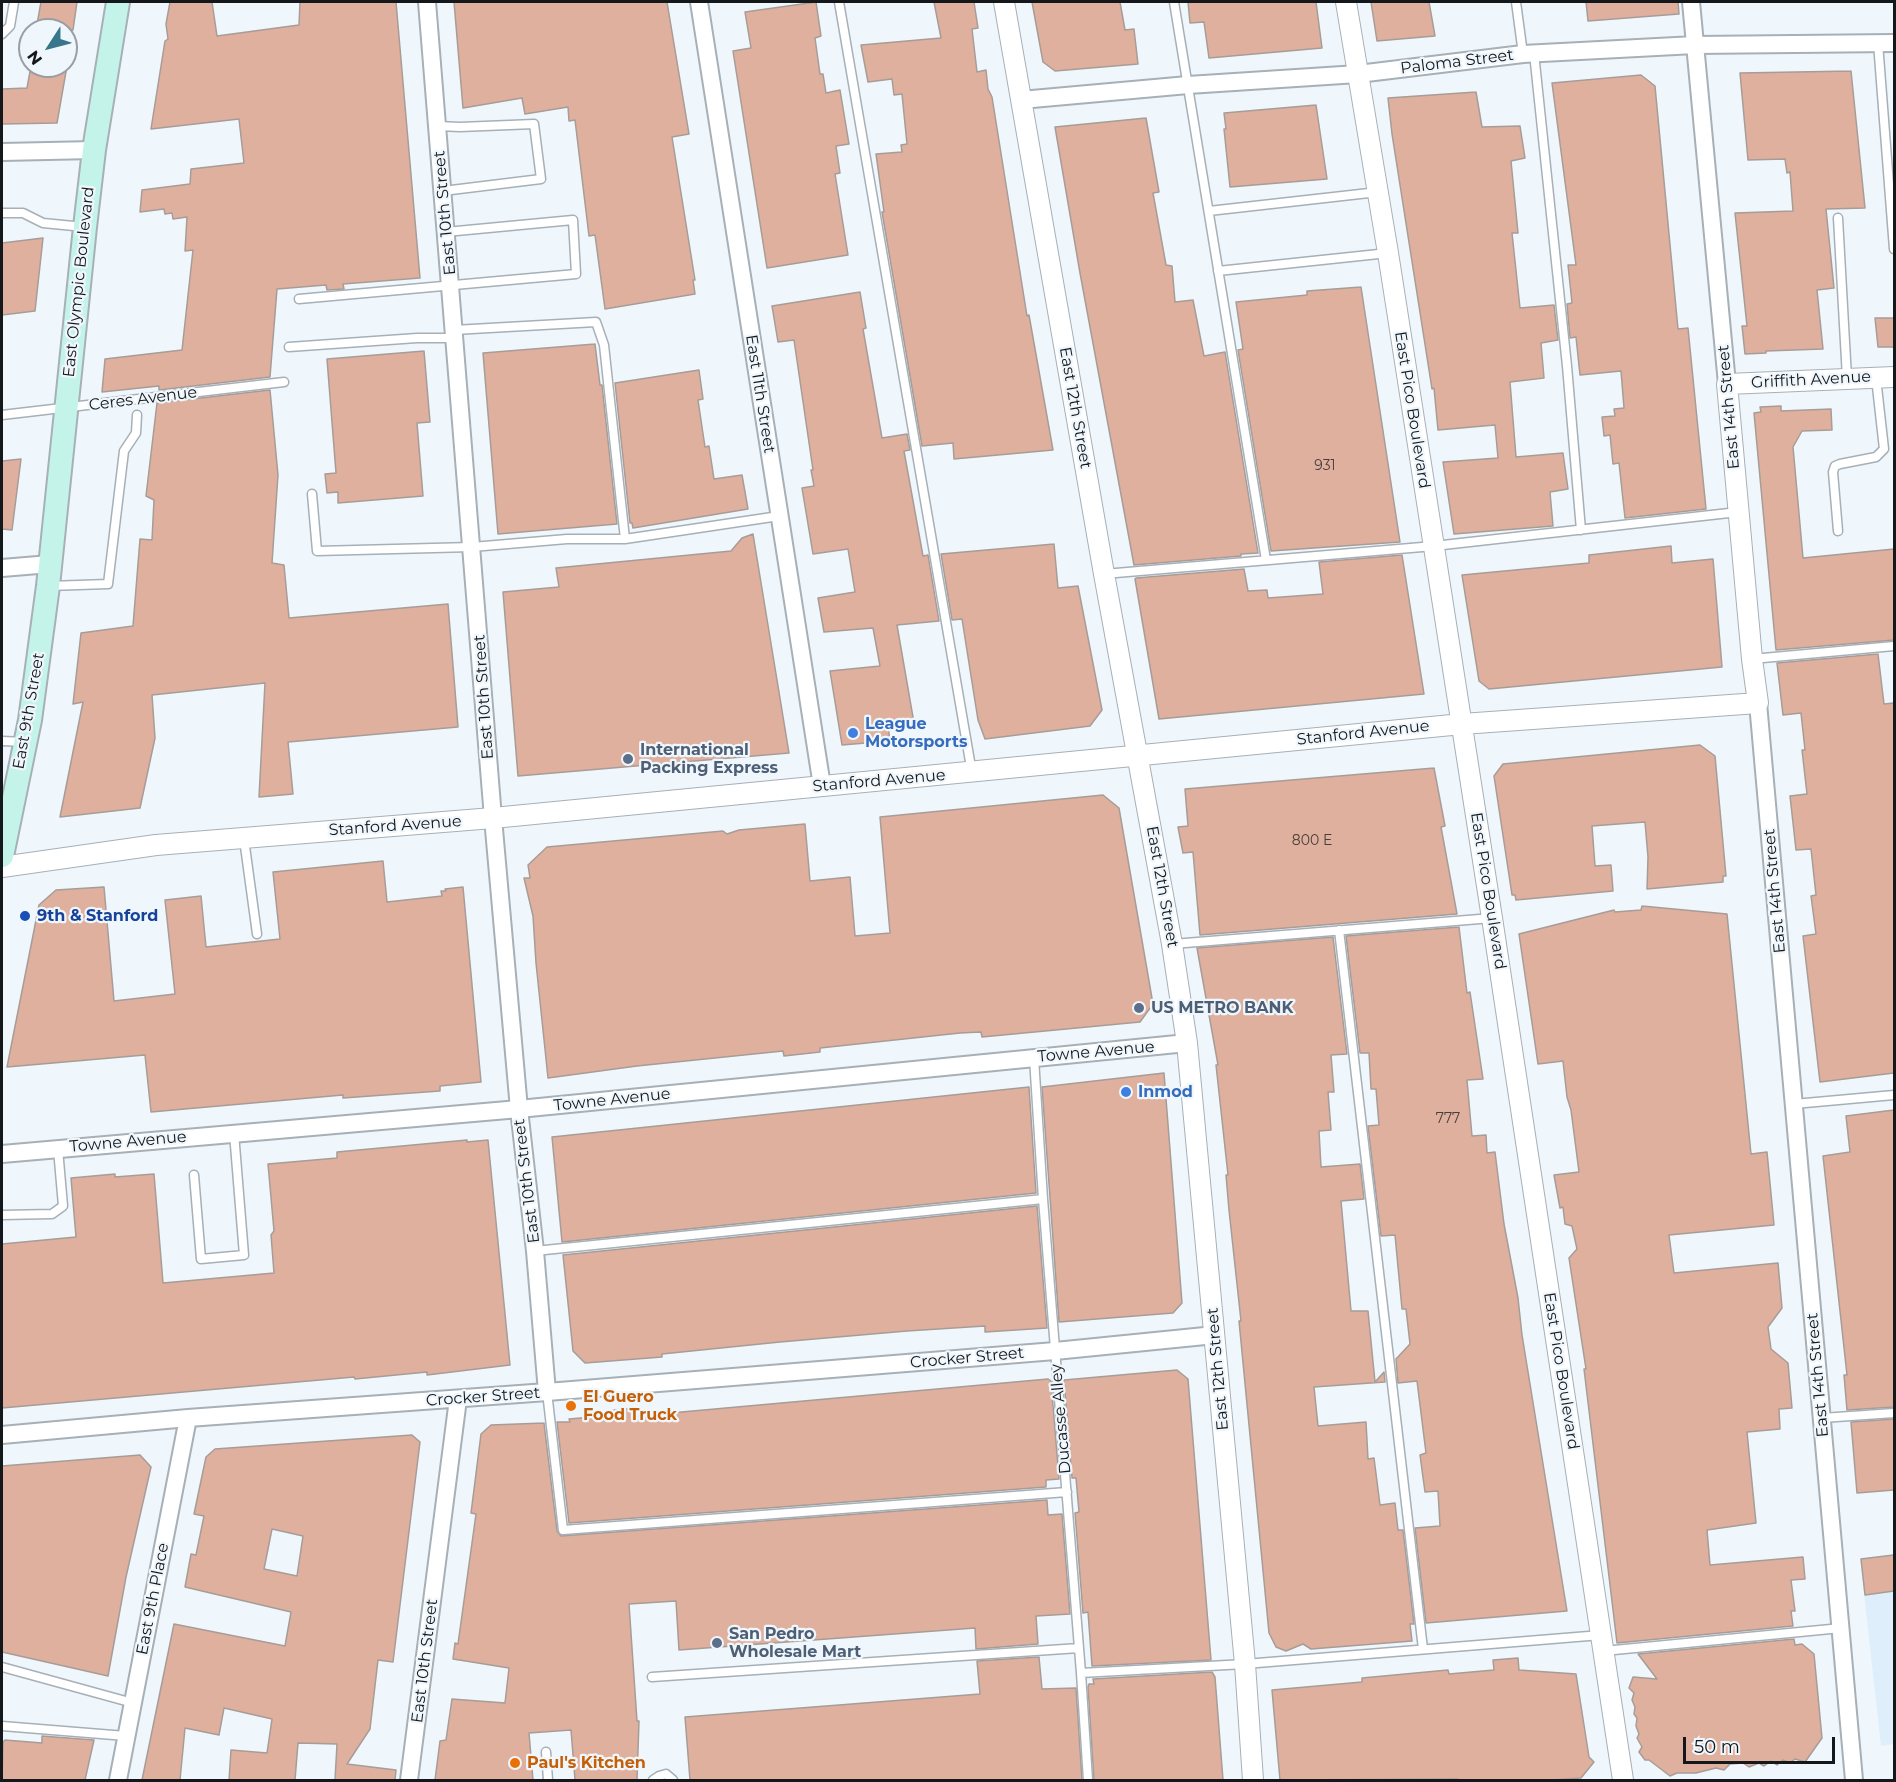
<!DOCTYPE html>
<style>
body{margin:0}
#map{position:relative;width:1896px;height:1782px;overflow:hidden;background:#eff7fd;font-family:Montserrat,sans-serif}
canvas{display:block}
.frame{position:absolute;inset:0;border:3px solid #15181b;pointer-events:none}
.north{position:absolute;left:18px;top:18px;width:60px;height:60px;box-sizing:border-box;background:#eff7fd;border:2px solid #989ea3;border-radius:50%;rotate:234deg;font-size:16px;font-weight:700;line-height:24px;text-align:center;color:#15181b}
.north::after{content:'';display:block;margin:auto;width:21px;height:27px;background:#37768b;clip-path:polygon(50% 0,100% 100%,50% 72%,0 100%)}
.scale{position:absolute;left:1683px;top:1737px;width:152px;height:27px;box-sizing:border-box;border:3px solid #15181b;border-top:0;padding-left:8px;font-size:18px;line-height:21px;white-space:nowrap;color:#15181b;-webkit-text-stroke:4px #eff7fd;paint-order:stroke}
</style>
<div id="map">
<canvas width="1896" height="1782"></canvas>
<div class="frame"></div>
<div class="north">N</div>
<div class="scale">50 m</div>
</div>
<script>
const ctx = document.querySelector('canvas').getContext('2d');
ctx.lineJoin = 'round';
function fillPath(path, color) {
  ctx.fillStyle = color;
  ctx.fill(path, 'evenodd');
}
function toPath(rows) {
  const path = new Path2D();
  for (const r of rows) {
    path.moveTo(r[0], r[1]);
    for (let i = 2; i < r.length; i += 2) path.lineTo(r[i], r[i + 1]);
  }
  return path;
}
function trace(path, color, width, dash) {
  ctx.strokeStyle = color;
  ctx.lineWidth = width;
  ctx.lineCap = dash ? 'butt' : 'round';
  ctx.setLineDash(dash || []);
  ctx.stroke(path);
}
function label(font, color, halo, rows, align = 'center') {
  ctx.font = font + ' Montserrat,sans-serif';
  ctx.lineWidth = 4.5;
  ctx.setLineDash([]);
  ctx.textBaseline = 'middle';
  ctx.strokeStyle = halo;
  ctx.fillStyle = color;
  for (const [text, x, y, turn = 0] of rows) {
    ctx.save();
    ctx.translate(x, y);
    ctx.rotate((+turn || 0) * Math.PI / 180);
    ctx.textAlign = isNaN(turn) ? turn : align;
    if (halo) ctx.strokeText(text, 0, 0);
    ctx.fillText(text, 0, 0);
    ctx.restore();
  }
}
const built = toPath([
 [1894,1554,1894,1744,1881,1746,1860,1558]
]);
const building = toPath([
 [41,2,77,2,73,30,36,30,41,2],
 [170,2,212,2,217,36,299,25,300,2,396,2,420,278,343,284,344,289,327,290,326,285,277,289,270,377,159,390,159,386,102,392,105,359,182,350,193,250,185,251,187,217,173,219,172,213,165,214,164,209,140,212,142,190,190,184,191,169,244,163,239,119,151,129,165,41,168,39,166,24,170,2],
 [454,2,667,2,689,134,672,137,695,280,693,280,695,294,605,309,595,235,589,236,575,120,569,121,568,107,525,114,522,98,463,108,454,2],
 [816,2,821,36,815,38,820,74,823,74,826,93,840,90,849,144,836,146,840,173,835,174,848,255,767,268,733,51,751,48,745,12,816,2],
 [934,2,974,2,978,28,972,29,977,72,986,70,988,89,992,97,1027,316,1029,315,1053,450,954,459,953,443,922,446,882,212,884,212,876,154,902,152,901,145,907,144,902,94,894,95,892,79,868,82,861,45,941,38,934,2],
 [1032,2,1120,2,1125,30,1134,29,1138,64,1055,71,1043,62,1032,2],
 [1188,2,1316,2,1322,48,1209,58,1204,22,1190,23,1188,2],
 [1371,2,1429,2,1435,36,1377,41,1371,2],
 [1586,2,1678,2,1679,14,1588,21,1586,2],
 [31,66,67,66,57,123,2,124,2,89,27,88,31,66],
 [1851,71,1865,208,1826,209,1834,288,1817,290,1823,349,1766,351,1766,353,1745,354,1742,326,1747,326,1735,213,1793,211,1790,172,1787,173,1785,159,1748,160,1740,73,1851,71],
 [1641,75,1655,86,1678,329,1688,328,1706,509,1625,518,1619,463,1613,464,1610,435,1604,436,1602,417,1615,416,1614,409,1624,408,1621,371,1580,375,1576,337,1570,338,1567,304,1572,303,1568,265,1576,265,1552,83,1641,75],
 [1476,92,1482,127,1520,126,1525,158,1511,161,1518,233,1512,233,1520,308,1554,305,1558,340,1541,343,1544,378,1510,382,1516,457,1563,453,1568,489,1550,492,1553,526,1454,534,1443,462,1498,458,1495,425,1438,430,1434,388,1432,389,1392,134,1388,98,1476,92],
 [1316,105,1327,179,1230,187,1224,129,1226,129,1224,113,1316,105],
 [1146,118,1159,192,1153,193,1166,265,1172,266,1175,302,1193,300,1204,356,1225,352,1258,553,1241,554,1241,556,1134,565,1080,273,1055,127,1146,118],
 [43,238,35,311,2,315,2,243,43,238],
 [1361,287,1400,542,1271,551,1238,350,1243,349,1236,302,1307,295,1307,291,1361,287],
 [860,292,866,328,863,329,882,438,907,434,910,450,904,451,923,556,928,555,939,621,897,625,914,723,888,725,890,741,842,745,830,671,880,666,873,628,824,632,818,598,855,592,848,549,813,554,802,488,814,486,811,470,813,470,794,340,778,342,772,306,860,292],
 [1875,318,1894,318,1894,347,1878,347,1875,318],
 [595,344,600,385,602,385,617,524,498,534,483,353,595,344],
 [424,351,430,422,417,423,423,496,338,503,338,492,327,493,325,474,336,473,327,359,424,351],
 [699,370,703,399,698,400,705,447,709,446,714,479,742,475,748,509,633,528,632,523,630,523,615,383,699,370],
 [270,390,278,475,272,563,284,565,289,618,448,604,458,727,288,742,293,794,259,797,265,683,152,695,155,738,140,808,60,817,83,702,73,704,81,633,133,626,140,539,152,540,154,500,146,496,157,403,270,390],
 [1781,406,1781,411,1831,409,1832,430,1802,431,1793,447,1803,558,1894,549,1894,640,1776,650,1754,413,1761,412,1760,407,1781,406],
 [21,459,12,530,2,529,2,461,21,459],
 [753,534,789,753,518,776,503,592,559,587,556,568,731,551,742,538,753,534],
 [1054,544,1058,588,1078,586,1102,710,1090,726,985,739,978,720,962,619,952,620,941,554,1054,544],
 [1671,546,1672,563,1713,559,1722,667,1489,689,1479,681,1462,575,1589,563,1589,555,1671,546],
 [1402,555,1424,694,1159,719,1135,579,1136,578,1244,569,1248,591,1267,590,1268,598,1323,594,1319,562,1402,555],
 [1878,654,1884,704,1894,703,1894,1073,1820,1082,1803,936,1816,934,1811,896,1816,895,1811,849,1796,850,1790,796,1807,794,1802,750,1805,750,1801,713,1783,715,1777,663,1878,654],
 [1700,745,1715,756,1726,876,1723,876,1723,882,1647,889,1648,857,1645,822,1592,826,1595,866,1611,865,1613,891,1516,900,1515,895,1512,895,1494,776,1503,764,1700,745],
 [1434,768,1445,826,1441,827,1457,914,1200,935,1193,852,1183,853,1178,827,1188,826,1185,789,1434,768],
 [1103,795,1119,808,1153,1004,1140,1022,982,1037,981,1032,960,1033,820,1048,820,1052,784,1056,783,1051,637,1066,548,1078,536,963,533,916,524,878,530,878,528,865,547,847,723,831,727,834,739,830,805,824,810,881,850,877,855,936,890,933,880,817,1103,795],
 [383,861,387,902,442,896,441,891,446,891,445,889,463,887,481,1082,440,1086,440,1091,343,1098,343,1095,151,1112,145,1055,7,1067,39,905,56,890,104,887,114,1001,175,994,165,900,201,896,206,947,280,939,273,872,383,861],
 [1642,906,1727,914,1751,1154,1767,1152,1774,1225,1669,1235,1674,1273,1778,1263,1782,1308,1768,1327,1771,1349,1788,1363,1792,1408,1779,1409,1780,1429,1747,1432,1756,1523,1707,1530,1710,1565,1803,1557,1805,1579,1791,1580,1795,1611,1791,1611,1793,1626,1617,1643,1584,1369,1586,1369,1569,1258,1577,1249,1572,1226,1565,1224,1563,1207,1560,1208,1554,1175,1579,1172,1571,1110,1567,1097,1563,1061,1538,1064,1519,934,1614,910,1615,912,1641,910,1642,906],
 [1459,927,1467,993,1470,992,1483,1079,1467,1080,1472,1136,1486,1135,1487,1153,1495,1152,1504,1224,1518,1298,1522,1335,1567,1611,1426,1623,1415,1528,1440,1526,1438,1491,1425,1492,1420,1455,1426,1453,1417,1381,1398,1383,1396,1359,1410,1344,1406,1309,1402,1309,1395,1235,1381,1236,1368,1126,1379,1125,1376,1089,1371,1089,1369,1053,1360,1053,1346,936,1459,927],
 [1333,937,1347,1054,1331,1055,1334,1092,1328,1092,1331,1130,1319,1131,1321,1167,1360,1164,1364,1199,1341,1201,1351,1311,1368,1311,1375,1382,1384,1372,1385,1382,1314,1387,1318,1426,1366,1422,1368,1459,1374,1458,1380,1505,1395,1503,1398,1530,1403,1530,1414,1624,1410,1624,1412,1641,1311,1649,1303,1644,1286,1651,1276,1647,1269,1633,1239,1321,1241,1321,1229,1210,1226,1175,1228,1175,1216,1065,1218,1065,1197,948,1333,937],
 [1164,1073,1182,1303,1173,1313,1059,1322,1042,1087,1164,1073],
 [1029,1087,1036,1193,562,1242,552,1137,1029,1087],
 [1894,1110,1894,1407,1847,1410,1844,1375,1847,1375,1823,1156,1850,1152,1846,1116,1894,1110],
 [467,1140,467,1142,488,1140,510,1365,427,1375,427,1372,355,1379,354,1377,2,1408,2,1244,76,1237,71,1178,115,1174,115,1177,154,1174,163,1283,274,1273,271,1235,274,1231,268,1164,337,1158,337,1152,467,1140],
 [1037,1206,1047,1328,985,1332,985,1326,907,1331,780,1342,662,1354,662,1357,585,1363,573,1351,563,1255,1037,1206],
 [1177,1370,1188,1379,1211,1660,1092,1666,1088,1612,1083,1613,1075,1513,1079,1512,1076,1478,1072,1478,1064,1380,1177,1370],
 [1048,1379,1051,1381,1059,1479,1046,1480,1046,1487,569,1523,557,1422,570,1422,569,1419,615,1415,614,1410,636,1408,637,1416,1048,1379],
 [1894,1419,1894,1490,1857,1493,1851,1422,1894,1419],
 [544,1423,557,1531,561,1536,1047,1500,1048,1515,1062,1514,1070,1614,1036,1616,1038,1644,976,1649,975,1628,679,1650,676,1601,629,1604,637,1721,639,1721,637,1780,575,1780,571,1730,529,1733,533,1780,435,1780,440,1741,446,1740,452,1699,505,1703,509,1668,453,1659,455,1643,458,1644,476,1514,471,1513,481,1434,491,1425,544,1423],
 [412,1435,420,1442,393,1662,378,1660,370,1729,347,1764,396,1770,395,1780,335,1780,337,1744,298,1743,295,1780,229,1780,231,1750,267,1753,272,1719,224,1708,219,1735,185,1728,180,1780,142,1780,174,1624,285,1646,291,1612,185,1587,191,1554,196,1555,204,1516,194,1514,206,1457,215,1449,412,1435],
 [272,1529,303,1536,297,1576,264,1569,272,1529],
 [140,1455,151,1467,126,1577,108,1676,2,1652,2,1466,140,1455],
 [1894,1555,1894,1591,1865,1595,1861,1559,1894,1555],
 [1794,1639,1795,1645,1802,1644,1814,1654,1822,1738,1805,1762,1795,1759,1790,1763,1783,1760,1777,1765,1771,1761,1764,1766,1759,1763,1749,1767,1743,1763,1730,1764,1724,1770,1716,1768,1696,1773,1677,1773,1670,1776,1649,1760,1645,1760,1639,1752,1642,1747,1637,1738,1639,1734,1636,1726,1637,1718,1634,1714,1635,1707,1632,1700,1634,1693,1629,1688,1633,1677,1657,1679,1638,1654,1794,1639],
 [1039,1657,1042,1689,1076,1688,1082,1780,690,1780,685,1717,980,1694,977,1661,1039,1657],
 [1518,1658,1519,1670,1576,1674,1589,1757,1594,1762,1581,1778,1553,1780,1459,1780,1458,1779,1280,1780,1272,1690,1362,1682,1362,1678,1448,1670,1449,1674,1494,1670,1493,1660,1518,1658],
 [1212,1672,1215,1677,1223,1780,1094,1780,1088,1687,1089,1684,1094,1684,1093,1679,1212,1672],
 [42,1736,94,1740,85,1780,2,1780,3,1742,5,1740,42,1743,42,1736]
]);
const service = toPath([
 [839,2,972,773],
 [1174,2,1266,560],
 [1516,2,1523,54],
 [2,34,10,26,14,2],
 [1878,43,1894,249],
 [1534,53,1567,366,1581,530],
 [438,126,460,127,534,124,541,179,443,191],
 [1209,211,1378,192],
 [2,213,23,213,43,223,84,227],
 [1838,218,1847,378],
 [1218,271,1388,253],
 [299,299,576,274,573,220,446,232],
 [454,330,596,322,604,345,625,539],
 [289,347,417,338,455,338],
 [2,415,284,382],
 [312,494,317,551,472,547,567,539,625,539,779,516],
 [1838,531,1833,472,1835,466,1840,464,1876,457,1884,449,1876,378],
 [1104,574,1434,546,1738,512],
 [49,586,108,584,124,451,136,433,137,415],
 [1752,659,1894,646],
 [2,741,25,742],
 [244,839,257,934],
 [1339,930,1423,1649],
 [1173,944,1492,918],
 [1034,1058,1043,1199,1081,1673,1088,1780],
 [1794,1104,1894,1095],
 [194,1175,201,1259,244,1255,234,1133],
 [2,1215,52,1214,63,1206,58,1149],
 [535,1251,1043,1199],
 [547,1392,563,1530,1067,1492],
 [1822,1418,1894,1413],
 [1604,1651,1841,1628],
 [2,1667,133,1703],
 [1081,1673,1245,1664,1601,1635],
 [652,1677,1079,1648],
 [2,1726,126,1736],
 [546,1752,548,1780],
 [653,1780,659,1776,666,1774,673,1780]
]);
const minor = toPath([
 [427,2,493,818,519,1109,535,1251,547,1392],
 [699,2,822,786],
 [1691,2,1727,384],
 [1021,100,1188,85,1358,74,1523,54,1695,45,1894,43],
 [2,152,94,150],
 [2,568,50,564],
 [1758,703,1854,1780],
 [2,1154,519,1109,1187,1043],
 [2,1435,188,1418,547,1392,1055,1351,1215,1335],
 [118,1780,188,1418],
 [409,1780,458,1399]
]);
const tertiary = toPath([
 [1004,2,1104,574,1172,944,1187,1043,1245,1664,1253,1780],
 [1346,2,1388,253,1492,918,1623,1780],
 [2,867,156,845,493,818,1462,724,1758,703,1752,659,1727,384,1894,377]
]);
const secondary = toPath([
 [2,856,30,720,48,586,85,227,94,150,118,2]
]);
const markers = [
 [853,733,6,"#3f7fe0"],
 [628,759,6,"#5c6f8a"],
 [25,916,6,"#1a4fb4"],
 [1139,1008,6,"#5c6f8a"],
 [1126,1092,6,"#3f7fe0"],
 [571,1406,6,"#e8710a"],
 [717,1643,6,"#5c6f8a"],
 [515,1763,6,"#e8710a"]
];
const numberNames = [
 ["931",1325,466],
 ["800 E",1312,841],
 ["777",1448,1119]
];
const streetNames = [
 ["Paloma Street",1457,62,-7],
 ["East 10th Street",445,213,-95],
 ["East Olympic Boulevard",79,282,-84],
 ["Griffith Avenue",1811,380,-3],
 ["East 11th Street",760,394,81],
 ["Ceres Avenue",143,399,-7],
 ["East 14th Street",1729,407,-95],
 ["East 12th Street",1075,408,80],
 ["East Pico Boulevard",1412,410,81],
 ["East 10th Street",484,697,-94],
 ["East 9th Street",29,711,-80],
 ["Stanford Avenue",1363,733,-6],
 ["Stanford Avenue",879,781,-5],
 ["Stanford Avenue",395,826,-4],
 ["East 12th Street",1162,887,80],
 ["East Pico Boulevard",1488,891,81],
 ["East 14th Street",1775,891,-95],
 ["Towne Avenue",1096,1052,-5],
 ["Towne Avenue",612,1100,-6],
 ["Towne Avenue",128,1142,-5],
 ["East 10th Street",527,1181,-97],
 ["Crocker Street",967,1358,-5],
 ["East 12th Street",1218,1369,-95],
 ["East Pico Boulevard",1561,1371,81],
 ["East 14th Street",1818,1375,-95],
 ["Crocker Street",483,1397,-4],
 ["Ducasse Alley",1061,1419,-95],
 ["East 9th Place",153,1599,-79],
 ["East 10th Street",425,1661,-83]
];
const shopNames = [
 ["League",865,724],
 ["Motorsports",865,742],
 ["Inmod",1138,1092]
];
const serviceNames = [
 ["International",640,750],
 ["Packing Express",640,768],
 ["US METRO BANK",1151,1008],
 ["San Pedro",729,1634],
 ["Wholesale Mart",729,1652]
];
const transitNames = [
 ["9th & Stanford",37,916]
];
const foodNames = [
 ["El Guero",583,1397],
 ["Food Truck",583,1415],
 ["Paul's Kitchen",527,1763]
];
fillPath(built, '#deeefb');
fillPath(building, '#dfb09d');
trace(building, '#a79c98', 1.5);
trace(service, '#a7b0b7', 11);
trace(minor, '#a7b0b7', 20);
trace(tertiary, '#a7b0b7', 22);
trace(secondary, '#a7b0b7', 26);
trace(service, '#fff', 8);
trace(minor, '#fff', 16);
trace(tertiary, '#fff', 20);
trace(secondary, '#c4f3ea', 22);
for (const [x, y, r, color] of markers) {
  const dot = new Path2D();
  dot.arc(x, y, r, 0, 2 * Math.PI);
  ctx.fillStyle = color;
  ctx.fill(dot);
  trace(dot, '#eff7fd', 2);
}
label('14px', '#483e3c', null, numberNames);
label('16px', '#15181b', '#eff7fd', streetNames);
label('bold 16px', '#366cbe', '#eff7fd', shopNames, 'left');
label('bold 16px', '#4e5e75', '#eff7fd', serviceNames, 'left');
label('bold 16px', '#164399', '#eff7fd', transitNames, 'left');
label('bold 16px', '#c56008', '#eff7fd', foodNames, 'left');
</script>
